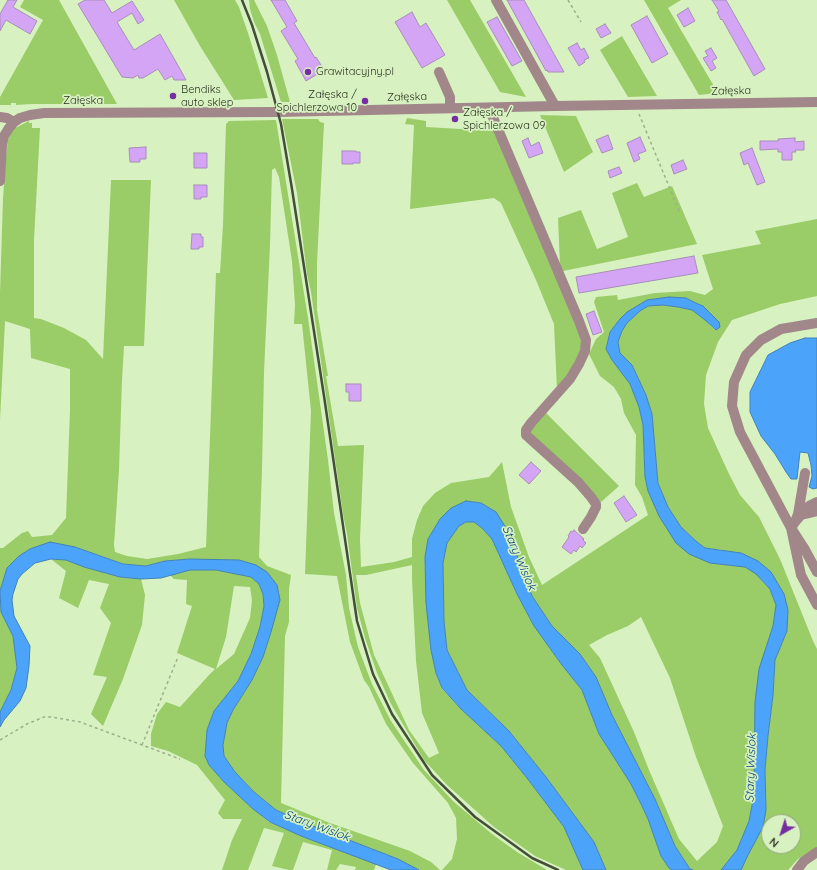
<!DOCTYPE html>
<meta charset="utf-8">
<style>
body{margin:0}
#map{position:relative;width:817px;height:870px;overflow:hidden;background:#d8f1c1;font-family:Quicksand,sans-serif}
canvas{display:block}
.north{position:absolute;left:761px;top:814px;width:40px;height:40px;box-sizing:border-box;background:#d8f1c1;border:1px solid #93a681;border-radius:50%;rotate:219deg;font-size:11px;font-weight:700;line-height:16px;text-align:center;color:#2b3522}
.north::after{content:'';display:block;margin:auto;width:14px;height:18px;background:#762d9f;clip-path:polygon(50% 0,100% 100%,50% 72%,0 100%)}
</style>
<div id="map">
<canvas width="817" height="870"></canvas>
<div class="north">N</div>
</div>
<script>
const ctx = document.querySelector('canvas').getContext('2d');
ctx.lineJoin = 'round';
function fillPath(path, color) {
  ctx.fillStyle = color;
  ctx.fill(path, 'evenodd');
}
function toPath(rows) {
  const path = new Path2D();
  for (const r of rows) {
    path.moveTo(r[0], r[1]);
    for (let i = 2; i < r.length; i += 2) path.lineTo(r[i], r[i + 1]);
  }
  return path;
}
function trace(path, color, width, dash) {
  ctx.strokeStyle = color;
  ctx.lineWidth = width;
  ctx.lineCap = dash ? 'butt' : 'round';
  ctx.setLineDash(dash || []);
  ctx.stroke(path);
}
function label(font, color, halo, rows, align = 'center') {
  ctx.font = font + ' Quicksand,sans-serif';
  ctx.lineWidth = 3.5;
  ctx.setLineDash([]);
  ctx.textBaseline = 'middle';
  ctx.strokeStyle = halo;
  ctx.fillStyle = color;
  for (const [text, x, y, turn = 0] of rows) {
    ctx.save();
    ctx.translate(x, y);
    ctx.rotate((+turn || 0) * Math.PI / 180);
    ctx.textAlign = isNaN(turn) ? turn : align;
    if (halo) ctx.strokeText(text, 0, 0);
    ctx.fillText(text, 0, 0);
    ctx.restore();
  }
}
const green = toPath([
 [24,0,59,0,117,104,103,104,103,100,96,100,96,104,32,104,16,105,16,103,11,103,11,105,0,105,0,97,43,20,20,7],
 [174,0,235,0,239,7,249,36,268,98,234,100,200,46],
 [249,0,254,0,267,26,277,55,290,102,281,102,260,34,254,22,250,9],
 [447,0,470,0,526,97,500,92],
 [644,0,681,0,668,8,718,93,699,95],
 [622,36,657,96,628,97,600,50],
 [540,115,576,116,593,152,564,172],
 [407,118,426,121,426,127,495,131,582,337,581,354,557,390,554,324,536,280,501,203,494,198,410,209,414,125,405,124],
 [282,119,318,119,320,122,324,123,317,263,317,310,328,376,326,376,338,446,364,445,360,539,361,567,394,562,412,557,412,539,417,520,423,506,435,493,451,483,489,477,502,462,511,507,529,557,542,585,648,515,642,497,635,485,636,435,624,413,621,399,614,387,600,376,589,354,596,339,604,332,594,302,596,297,617,295,618,300,655,293,690,291,705,295,713,289,702,255,761,244,755,231,817,219,817,296,780,304,732,320,718,342,706,375,704,404,708,428,729,474,740,495,759,517,780,559,813,641,817,649,817,848,798,859,789,869,788,870,741,870,766,810,765,770,768,736,773,695,775,660,787,631,788,610,771,572,723,550,705,548,697,542,681,527,668,507,658,482,652,414,646,395,632,365,620,353,618,342,622,331,627,323,640,311,648,306,663,305,678,307,692,310,705,320,715,330,703,306,686,298,647,300,627,312,620,319,610,332,606,349,612,360,630,384,639,407,643,425,645,477,648,491,710,563,745,567,756,574,770,589,776,605,773,626,768,642,754,795,749,821,737,850,722,869,721,870,693,870,690,869,675,846,655,799,612,715,596,677,580,654,552,626,532,596,508,531,481,503,466,501,451,508,440,519,428,539,431,650,436,673,442,689,461,709,501,746,527,778,564,827,583,870,566,870,535,856,494,827,447,785,424,760,391,704,377,673,365,638,357,608,347,534,343,514,311,292,307,274,297,193],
 [412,565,412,579,416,661,422,713,439,753,429,758,409,730,374,655,360,603,356,575,366,575],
 [641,617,670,678,696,757,723,826,717,842,697,861,679,839,649,770,634,732,600,658,589,645,607,635,628,626],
 [769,822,793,822,793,846,769,846],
 [276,120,308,318,328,460,334,513,346,575,349,608,358,647,372,684,391,721,424,770,454,802,492,834,517,852,547,870,442,870,452,859,457,839,456,818,448,803,413,763,386,724,369,687,364,680,350,642,341,597,337,576,305,574,311,411,302,324,294,324,295,305,292,261,279,177,275,168,272,170,270,245,264,372,262,469,259,557,267,566,291,575,289,589,289,622,285,636,281,803,330,823,410,851,431,862,440,870,419,870,398,859,305,823,276,810,254,792,235,772,224,756,223,745,227,723,233,710,252,680,263,657,271,632,267,572,190,559,165,561,146,566,123,564,75,547,30,549,19,556,7,568,0,591,0,548,3,548,22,533,28,531,32,537,52,535,66,518,70,410,70,369,31,358,30,329,5,321,0,420,0,293,3,199,6,156,8,140,11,133,15,128,29,121,29,123,32,123,32,128,40,128,34,240,34,318,41,319,64,328,86,340,103,359,111,180,151,180,144,346,124,346,122,380,119,470,114,545,115,552,127,556,147,559,178,554,206,547,216,273,220,273,223,225,226,124,229,121],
 [637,183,644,197,672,186,697,244,563,271,560,265,558,218,581,210,597,249,628,237,612,193],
 [545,412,619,486,601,502,587,487,532,436,530,429],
 [466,522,474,522,482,528,492,539,517,594,534,626,562,665,582,690,599,734,631,784,648,819,661,856,669,868,672,870,606,870,594,842,546,777,509,731,467,690,447,650,444,621,443,563,447,542,459,526],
 [51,559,66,560,84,567,120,577,141,579,145,595,142,625,123,679,103,726,91,714,107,677,93,675,111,623,100,608,109,584,89,580,78,608,59,598,66,571],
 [190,570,216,570,251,577,259,584,263,594,264,606,260,627,251,654,238,681,214,711,207,730,205,756,209,765,224,782,253,809,269,822,301,836,376,864,374,870,355,870,356,867,340,864,336,870,327,870,332,850,303,842,293,870,289,870,272,866,284,833,264,828,248,870,222,870,232,840,242,819,223,819,218,813,225,800,197,765,168,751,151,746,151,734,157,714,166,702,180,707,209,675,215,669,177,653,192,606,186,604,187,580,174,579,170,575],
 [234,586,250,587,252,600,250,618,234,654,216,669,226,637],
 [0,600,1,612,13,636,17,668,11,690,0,712]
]);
const water = toPath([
 [669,297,686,298,696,303,703,306,719,322,720,327,716,330,705,320,692,310,678,307,663,305,648,306,640,311,627,323,622,331,618,342,620,353,632,365,646,395,652,414,658,483,668,507,681,527,697,542,705,548,741,553,758,561,771,572,784,594,788,610,787,631,775,660,773,695,768,736,765,770,766,810,763,827,748,855,741,870,721,870,737,850,749,821,754,795,755,702,759,669,773,626,776,605,770,589,756,574,745,567,710,563,689,554,676,543,659,516,648,491,645,477,643,425,639,407,630,384,612,360,606,349,610,332,620,319,627,312,647,300,669,297],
 [805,338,817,338,817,488,813,489,809,487,812,476,811,465,808,453,800,452,797,479,791,479,786,472,775,454,761,436,750,412,750,392,768,355,790,343,805,338],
 [466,501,481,503,496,512,508,531,532,596,552,626,580,654,596,677,612,715,655,799,675,846,690,869,693,870,672,870,669,868,661,856,648,819,642,806,631,784,599,734,582,690,562,665,534,626,517,594,492,539,482,528,474,522,466,522,459,526,447,543,443,563,444,621,447,650,467,690,509,731,546,777,594,842,606,870,583,870,564,827,527,778,501,746,461,709,442,688,436,673,431,650,426,603,425,557,428,539,440,519,451,508,466,501],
 [50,542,75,547,123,564,146,566,165,561,190,559,239,560,256,565,267,572,277,585,280,600,271,632,263,657,252,680,233,710,227,723,223,745,224,756,235,772,254,792,276,810,305,823,398,859,419,870,391,870,301,836,270,822,253,809,224,782,209,765,205,756,207,730,214,711,238,681,251,654,260,627,264,606,263,594,259,584,251,577,216,570,190,570,161,578,141,579,120,577,84,567,66,560,51,559,35,563,22,574,18,579,13,594,12,600,14,616,30,646,29,666,26,688,20,701,4,720,0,727,0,712,11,690,17,668,13,636,1,612,0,591,7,568,19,556,30,549,50,542]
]);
const building = toPath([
 [8,0,17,0,13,7,37,21,30,34,6,20,0,31,0,14,8,0],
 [85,0,104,0,112,13,132,1,144,20,138,24,132,13,117,22,134,50,160,34,180,69,186,80,174,80,172,76,165,80,158,69,143,78,139,78,138,75,133,78,122,77,78,4,85,0],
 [271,0,285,0,297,21,294,23,315,58,316,57,324,70,306,81,295,61,298,59,281,31,287,27,271,0],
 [507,0,524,0,564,72,548,72,547,70,546,71,507,0],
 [712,0,726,0,765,69,754,76,722,19,721,20,717,12,719,11,712,0],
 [688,8,695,21,684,27,677,15,688,8],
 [412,12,420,27,426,23,445,55,422,68,395,22,412,12],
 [647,16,668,54,652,63,631,25,647,16],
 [497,17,522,61,512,66,487,22,497,17],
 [605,24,611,33,601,38,596,29,605,24],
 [577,43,581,50,584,48,589,58,584,60,585,62,579,66,568,48,577,43],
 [711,48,717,58,712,61,716,68,711,71,703,58,708,56,705,51,711,48],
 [608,135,613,149,602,153,596,140,608,135],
 [640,137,646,151,638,154,640,159,634,162,627,143,640,137],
 [528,138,531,146,539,142,543,153,529,158,522,141,528,138],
 [795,138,795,142,804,141,804,150,795,150,796,152,792,152,792,160,782,160,782,152,778,152,778,149,760,150,760,141,778,141,778,139,795,138],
 [146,147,146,159,140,159,140,162,130,162,129,148,146,147],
 [752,148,765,182,757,185,748,163,744,165,740,153,752,148],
 [342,151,356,151,356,152,360,152,360,163,353,163,353,164,342,164,342,151],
 [194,153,207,153,207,168,194,168,194,153],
 [683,160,687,169,674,174,671,165,683,160],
 [619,167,622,173,610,178,608,171,619,167],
 [194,185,207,185,207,197,201,197,201,199,194,199,194,185],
 [192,234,201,234,201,237,203,237,203,247,199,247,199,249,191,249,192,234],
 [694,256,698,273,579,293,576,277,694,256],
 [594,311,602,332,593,335,586,314,594,311],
 [346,384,361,384,361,401,349,401,349,392,346,392,346,384],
 [531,462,541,471,529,484,519,475,531,462],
 [624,496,637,515,626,522,614,503,624,496],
 [574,530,584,539,583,540,586,543,582,548,580,546,576,552,574,550,571,554,562,547,569,537,568,536,571,531,573,532,574,530]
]);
const path = toPath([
 [568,0,581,22],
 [639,114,680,213],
 [0,740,27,724,44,717,51,717,80,722,180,759],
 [142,745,178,657]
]);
const minor = toPath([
 [496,0,555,106],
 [439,72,450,97,450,108],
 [489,108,579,321,586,340,585,351,579,364,570,379,531,423,526,430,526,435,578,482,591,497,596,504,596,507,591,517,583,529],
 [0,117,7,118,14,122],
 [0,181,2,145,4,136,9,128,14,122,20,118,30,115,44,113,277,112,555,106,817,102],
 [817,323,781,329,761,340,746,355,734,382,732,406,740,432,791,528,804,548,817,572],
 [817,511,801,515,795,522,791,528,801,575,817,605],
 [801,515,809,506,817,502],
 [795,522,798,514,805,473],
 [797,870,804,861,817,852]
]);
const rail = toPath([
 [242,0,252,25,267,72,281,124,292,189,324,396,357,621,373,674,392,714,432,775,475,817,532,858,558,870]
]);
const markers = [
 [308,72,4,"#762d9f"],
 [173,96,4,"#762d9f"],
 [365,101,4,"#762d9f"],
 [455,119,4,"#762d9f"]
];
const poiNames = [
 ["Grawitacyjny.pl",316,72],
 ["Bendiks",181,90],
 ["auto sklep",181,103],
 ["Załęska /",357,95,"right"],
 ["Spichlerzowa 10",357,108,"right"],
 ["Załęska /",463,113],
 ["Spichlerzowa 09",463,126]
];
const streetNames = [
 ["Załęska",731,91,-1],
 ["Załęska",407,97,-1],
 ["Załęska",83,101]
];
const waterNames = [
 ["Stary Wislok",519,558,67],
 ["Stary Wislok",751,768,-88],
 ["Stary Wislok",317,826,20]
];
fillPath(green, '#9acc67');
fillPath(water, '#4ca3fa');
trace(water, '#4282b9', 1);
fillPath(building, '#d4a5f5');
trace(building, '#a78eb9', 1);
trace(path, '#9cb08a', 1.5, [3, 3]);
trace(minor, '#a1878a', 10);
trace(rail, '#434f38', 2.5);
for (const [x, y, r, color] of markers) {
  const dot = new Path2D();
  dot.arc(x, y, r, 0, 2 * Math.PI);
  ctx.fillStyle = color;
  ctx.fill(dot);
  trace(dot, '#d8f1c1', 1.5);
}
label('11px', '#2b3522', '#d8f1c1', poiNames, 'left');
label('11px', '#2b3522', '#d8f1c1', streetNames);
label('italic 12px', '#05477d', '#d8f1c1', waterNames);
</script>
